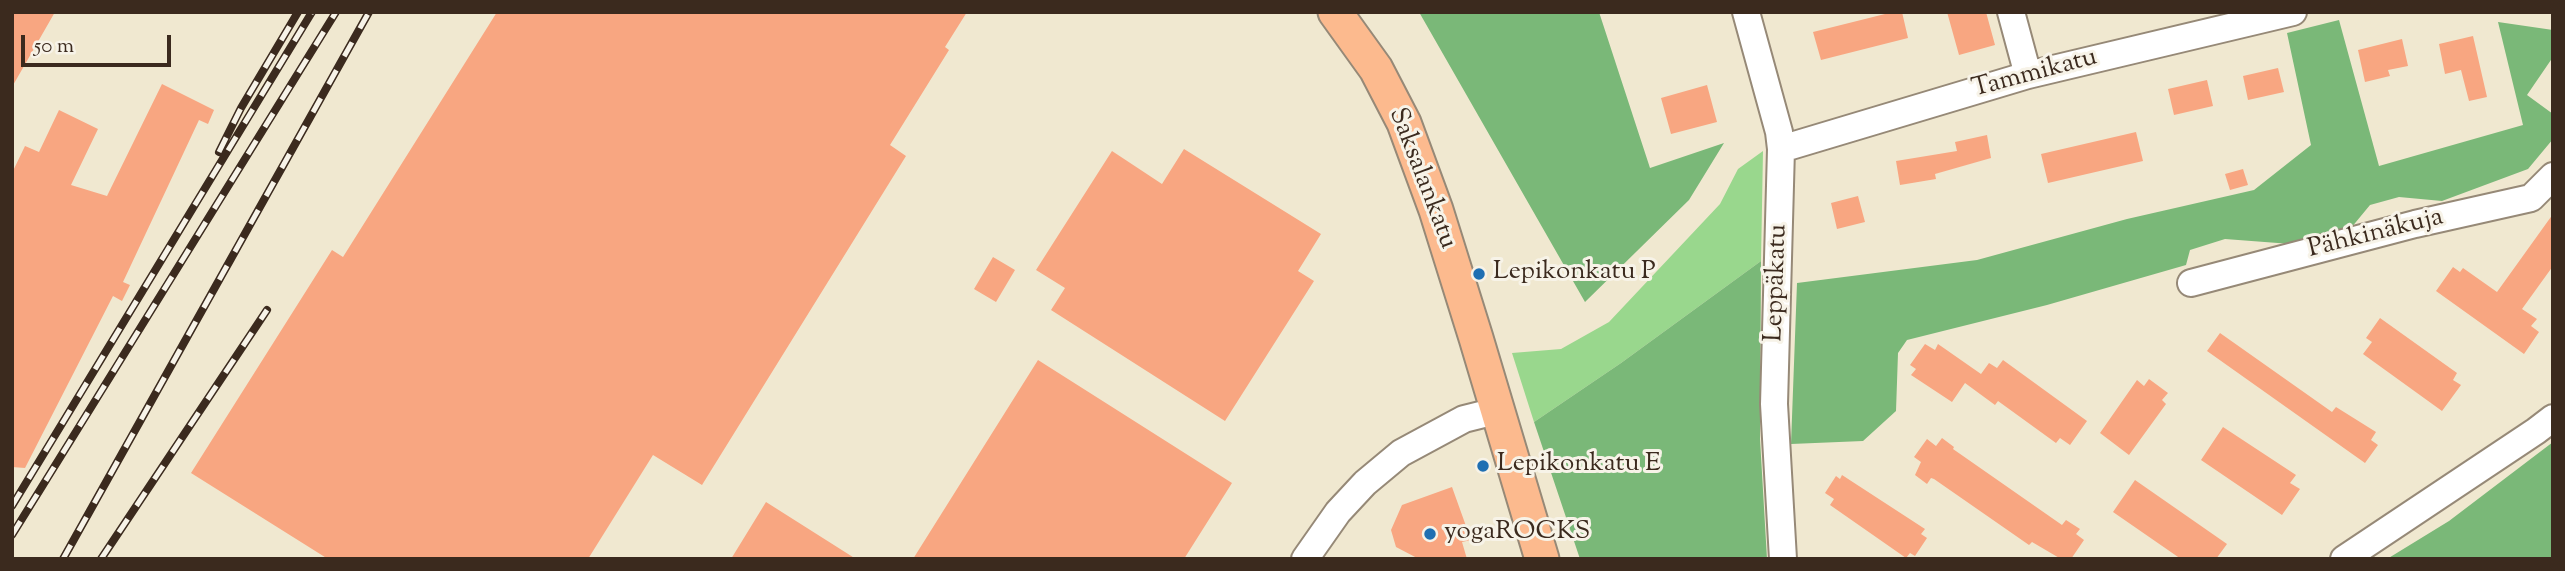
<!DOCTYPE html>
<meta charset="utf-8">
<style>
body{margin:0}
#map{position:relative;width:2565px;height:571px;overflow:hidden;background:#f0e8d0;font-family:"Sorts Mill Goudy",serif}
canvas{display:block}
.frame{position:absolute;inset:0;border:14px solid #3b2a1e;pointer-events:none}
.scale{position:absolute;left:21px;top:35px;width:150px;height:32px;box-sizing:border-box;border:4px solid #3b2a1e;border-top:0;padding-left:9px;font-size:21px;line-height:24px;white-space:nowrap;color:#3b2a1e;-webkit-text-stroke:5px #f7f3e8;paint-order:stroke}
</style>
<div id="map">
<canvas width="2565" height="571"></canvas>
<div class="frame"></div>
<div class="scale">50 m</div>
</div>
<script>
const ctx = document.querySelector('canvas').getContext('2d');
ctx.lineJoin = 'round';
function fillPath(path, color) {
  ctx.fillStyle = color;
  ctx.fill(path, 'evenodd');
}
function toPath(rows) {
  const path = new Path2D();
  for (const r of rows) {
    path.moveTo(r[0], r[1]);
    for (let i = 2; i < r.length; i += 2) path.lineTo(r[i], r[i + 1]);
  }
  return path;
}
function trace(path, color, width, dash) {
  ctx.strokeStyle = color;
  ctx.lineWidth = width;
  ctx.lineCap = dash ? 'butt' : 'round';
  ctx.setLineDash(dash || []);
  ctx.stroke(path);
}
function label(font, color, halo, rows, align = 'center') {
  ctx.font = font + ' "Sorts Mill Goudy",serif';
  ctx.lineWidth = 6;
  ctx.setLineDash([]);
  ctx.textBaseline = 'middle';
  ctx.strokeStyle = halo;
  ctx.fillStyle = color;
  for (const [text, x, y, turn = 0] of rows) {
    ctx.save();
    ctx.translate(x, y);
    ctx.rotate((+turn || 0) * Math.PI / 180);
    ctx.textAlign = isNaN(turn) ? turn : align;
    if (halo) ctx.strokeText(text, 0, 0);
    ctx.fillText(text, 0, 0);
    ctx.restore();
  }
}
const green = toPath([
 [1763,151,1761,261,1621,363,1534,422,1512,353,1561,349,1609,322,1720,204,1738,169]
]);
const forest = toPath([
 [1419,12,1599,12,1650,168,1724,143,1689,200,1585,302],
 [2339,20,2379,166,2523,125,2498,22,2553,30,2553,57,2527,95,2553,114,2553,139,2528,169,2442,201,2399,197,2370,205,2351,228,2291,244,2225,239,2190,250,2186,265,2047,305,1907,340,1898,353,1896,411,1863,441,1791,444,1797,283,1977,260,2127,219,2254,190,2311,145,2287,33],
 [1761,261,1760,439,1767,559,1580,559,1534,422,1621,363],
 [2553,442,2553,559,2387,559,2449,521]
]);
const building = toPath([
 [12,12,55,12,12,87],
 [497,12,967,12,945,47,949,50,890,145,906,156,702,485,653,455,588,559,328,559,191,473,332,250,343,257],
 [1893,12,1902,12,1908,38,1821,60,1813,32],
 [1947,12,1986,12,1995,45,1959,55],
 [2473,36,2487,97,2469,101,2461,70,2445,74,2439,44],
 [2402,39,2408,66,2388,70,2390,76,2365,82,2358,50],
 [2278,68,2284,92,2248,100,2243,76],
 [2207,80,2213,106,2174,115,2168,89],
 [162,84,214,110,208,124,199,120,123,282,130,285,122,301,113,296,25,468,12,467,12,173,25,146,39,152,59,110,98,129,71,185,107,196],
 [1707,85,1717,122,1671,134,1661,98],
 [2136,132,2143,161,2048,183,2041,154],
 [1987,135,1991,158,1935,174,1936,179,1900,185,1896,161,1957,151,1955,142],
 [1184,149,1321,234,1298,271,1314,281,1225,421,1051,310,1065,288,1036,270,1112,151,1162,184],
 [2243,169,2248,185,2230,190,2225,174],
 [1858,196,1865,222,1837,229,1831,203],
 [2553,214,2553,266,2522,309,2537,319,2531,326,2539,332,2524,354,2436,291,2453,267,2460,272,2463,268,2497,292],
 [993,257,1015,270,996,302,974,289],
 [2380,318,2457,373,2453,380,2461,385,2442,411,2363,354,2372,342,2366,338],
 [2220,333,2332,412,2336,407,2376,432,2371,440,2378,445,2365,463,2207,351],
 [1925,344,1935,350,1938,344,1981,374,1989,363,1997,368,2003,360,2087,421,2070,445,2060,438,2056,443,1998,401,1995,405,1965,383,1952,402,1911,375,1916,369,1910,365],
 [1038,360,1232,483,1184,559,913,559],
 [2149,379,2168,393,2162,400,2166,404,2129,455,2100,433,2137,380,2144,386],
 [2223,427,2296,475,2290,483,2300,489,2282,515,2201,460],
 [1942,438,1954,447,1953,449,2062,525,2066,520,2080,529,2076,534,2084,540,2071,559,2061,559,2032,542,2029,545,1934,479,1931,478,1927,484,1915,475,1921,462,1914,457,1927,439,1936,446],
 [1842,475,1925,529,1921,534,1927,538,1915,556,1910,553,1906,558,1830,505,1834,499,1825,493,1836,476,1840,479],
 [2135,480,2227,544,2216,559,2181,559,2113,512],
 [1452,487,1471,540,1462,542,1467,559,1419,559,1396,547,1391,530,1402,505],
 [766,502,856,559,731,559]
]);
const minor = toPath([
 [1746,12,1779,132,1781,149,1774,404,1783,559],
 [2011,12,2028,75],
 [1781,149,2028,75,2293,12],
 [2191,283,2415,224,2531,198,2553,176],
 [1305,559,1338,512,1365,483,1401,453,1464,419,1496,411],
 [2344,559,2536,431,2553,418]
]);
const major = toPath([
 [1335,12,1376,69,1404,123,1436,210,1476,338,1542,559]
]);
const rail = toPath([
 [219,152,241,108,298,12],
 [12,506,312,12],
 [12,535,336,12],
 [63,559,369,12],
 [101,559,267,310]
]);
const markers = [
 [1479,274,7,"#1f6fb2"],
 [1483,466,7,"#1f6fb2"],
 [1430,534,7,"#1f6fb2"]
];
const streetNames = [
 ["Tammikatu",2035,75,-15],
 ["Saksalankatu",1421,179,69],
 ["Pähkinäkuja",2376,235,-14],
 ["Leppäkatu",1778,283,-88]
];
const poiNames = [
 ["Lepikonkatu P",1493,274],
 ["Lepikonkatu E",1497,466],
 ["yogaROCKS",1444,534]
];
fillPath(green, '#99d78d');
fillPath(forest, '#7ab878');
fillPath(building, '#f8a681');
trace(minor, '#968977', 30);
trace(major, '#968977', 37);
trace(minor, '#fff', 26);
trace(major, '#fcba8e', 33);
trace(rail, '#3b2a1e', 8);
trace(rail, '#f7f3e8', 5, [16]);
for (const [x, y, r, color] of markers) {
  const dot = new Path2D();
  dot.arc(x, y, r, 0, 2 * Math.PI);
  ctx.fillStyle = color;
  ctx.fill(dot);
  trace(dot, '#f7f3e8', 2.5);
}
label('26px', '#3b2a1e', '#f7f3e8', streetNames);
label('26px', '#3b2a1e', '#f7f3e8', poiNames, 'left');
</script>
